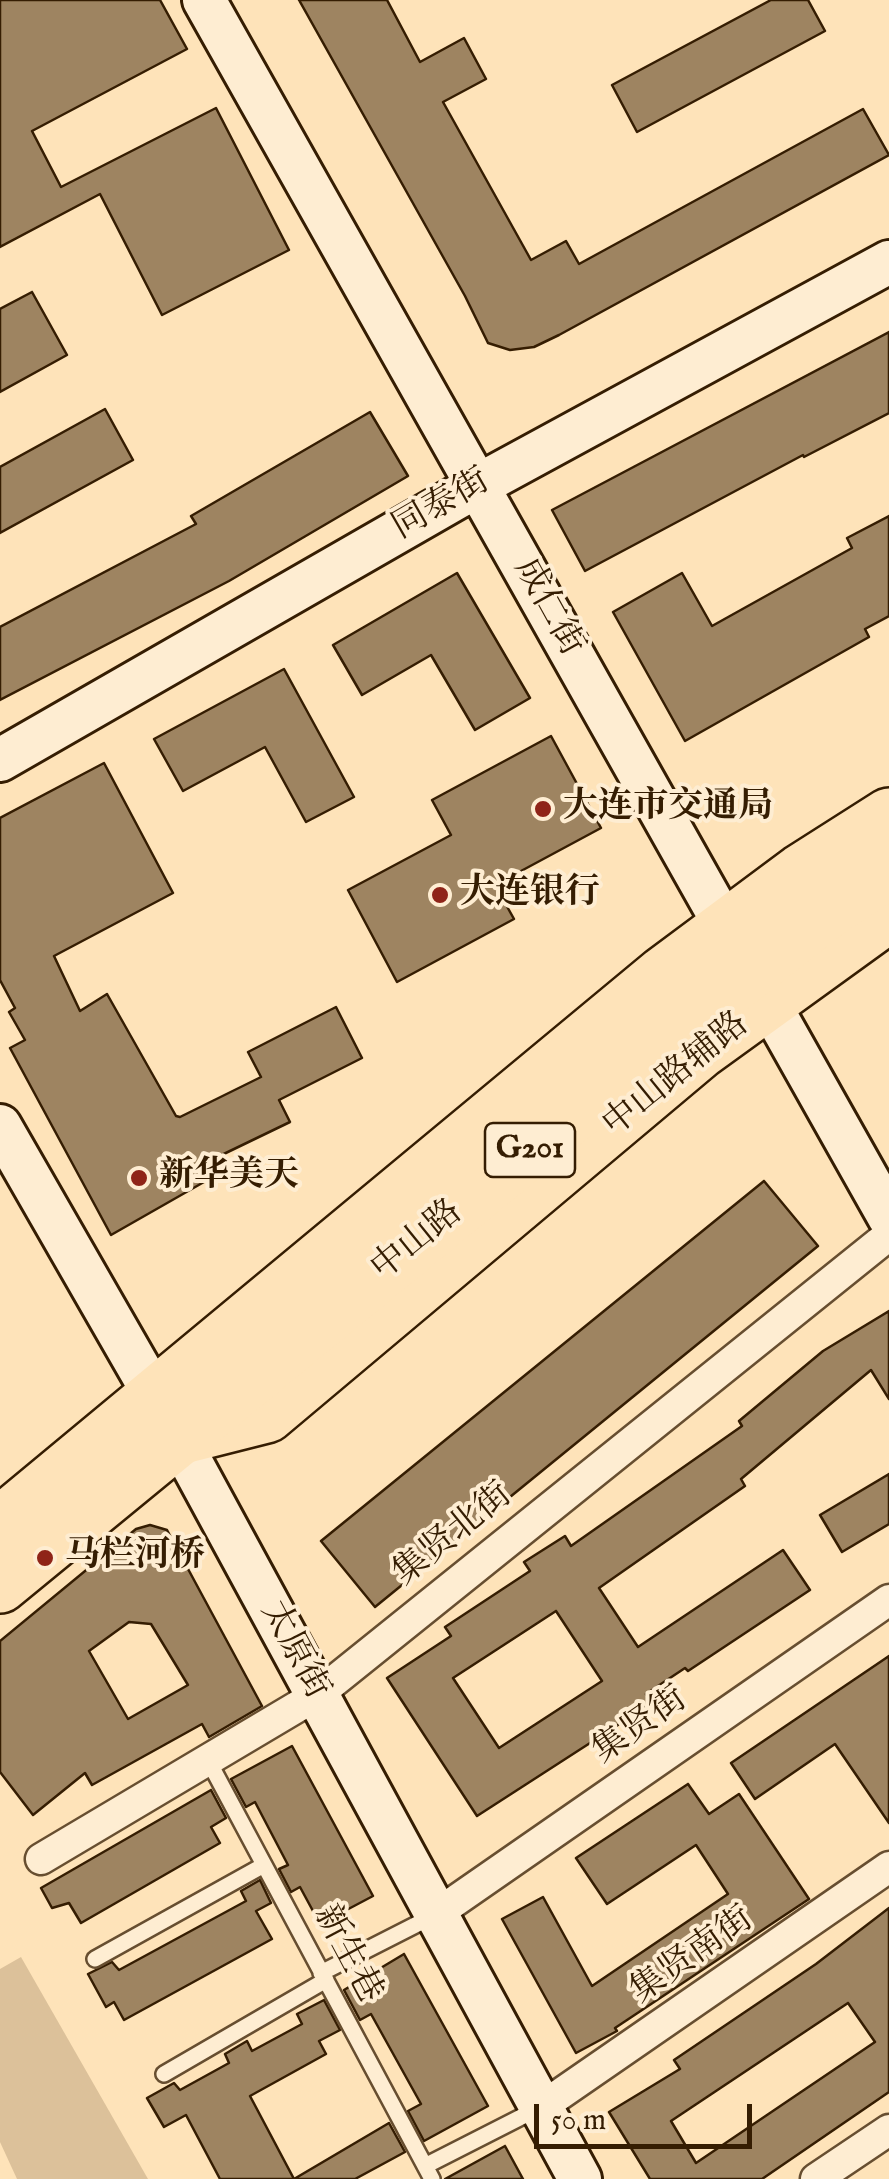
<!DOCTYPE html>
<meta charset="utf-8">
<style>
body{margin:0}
#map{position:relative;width:889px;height:2179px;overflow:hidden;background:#fee3b9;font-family:"IM FELL English",serif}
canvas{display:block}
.scale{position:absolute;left:534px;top:2104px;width:218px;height:45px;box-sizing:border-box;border:5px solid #351d02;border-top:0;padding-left:12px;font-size:30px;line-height:35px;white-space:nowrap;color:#351d02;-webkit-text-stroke:8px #feedd2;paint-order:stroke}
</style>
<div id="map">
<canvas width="889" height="2179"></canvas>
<div class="scale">50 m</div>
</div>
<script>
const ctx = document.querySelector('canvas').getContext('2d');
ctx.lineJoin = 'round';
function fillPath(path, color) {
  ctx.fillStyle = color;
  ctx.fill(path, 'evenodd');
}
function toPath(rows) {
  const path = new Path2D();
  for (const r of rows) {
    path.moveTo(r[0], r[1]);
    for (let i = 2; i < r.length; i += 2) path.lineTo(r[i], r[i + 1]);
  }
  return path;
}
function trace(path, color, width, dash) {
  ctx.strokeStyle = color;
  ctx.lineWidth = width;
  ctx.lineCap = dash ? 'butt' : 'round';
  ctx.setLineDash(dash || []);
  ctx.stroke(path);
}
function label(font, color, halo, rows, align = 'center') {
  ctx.font = font + ' "IM FELL English","Noto Serif SC",serif';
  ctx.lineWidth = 8;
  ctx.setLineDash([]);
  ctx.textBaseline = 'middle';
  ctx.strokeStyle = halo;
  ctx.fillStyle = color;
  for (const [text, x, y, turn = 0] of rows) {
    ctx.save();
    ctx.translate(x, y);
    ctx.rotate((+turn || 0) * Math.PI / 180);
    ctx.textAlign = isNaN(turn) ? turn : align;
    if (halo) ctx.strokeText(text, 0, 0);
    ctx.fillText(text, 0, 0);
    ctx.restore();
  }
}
const green = toPath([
 [21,1957,148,2179,17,2179,0,2142,0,1969]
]);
const building = toPath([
 [0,0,160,0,187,49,32,131,61,187,216,108,289,250,162,315,100,194,0,247,0,0],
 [299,0,387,0,420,62,464,38,486,79,443,102,531,260,566,241,579,264,863,109,889,155,559,335,534,347,510,350,488,343,465,296,299,0],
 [771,0,808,0,825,31,637,132,612,85,771,0],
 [32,292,67,355,0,392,0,309,32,292],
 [889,332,889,413,804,457,803,455,585,571,552,510,889,332],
 [105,409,133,460,0,533,0,467,105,409],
 [370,412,408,476,229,581,0,700,0,627,196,524,191,516,370,412],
 [889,516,889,616,865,629,869,637,685,741,613,612,682,573,712,626,852,548,847,538,889,516],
 [457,573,530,698,475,730,431,655,362,695,333,645,457,573],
 [284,669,354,797,306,822,265,747,183,791,154,739,284,669],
 [551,736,601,828,495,885,514,919,397,982,348,890,451,835,432,800,551,736],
 [104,763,173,893,54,956,80,1011,107,994,176,1116,180,1117,261,1077,248,1052,336,1007,362,1058,279,1100,290,1122,203,1164,211,1178,111,1235,10,1048,25,1040,9,1012,15,1008,0,980,0,818,104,763],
 [764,1181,818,1246,375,1607,321,1541,764,1181],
 [889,1311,889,1399,871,1370,741,1479,745,1486,599,1588,638,1647,783,1550,810,1590,688,1671,685,1668,646,1694,652,1703,477,1816,387,1678,451,1636,445,1627,530,1571,524,1562,565,1536,571,1546,742,1426,739,1421,823,1351,889,1311],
 [556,1611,602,1681,499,1748,453,1678,556,1611],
 [889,1474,889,1524,842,1552,820,1515,889,1474],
 [150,1525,167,1530,262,1706,209,1737,202,1724,92,1785,85,1773,33,1815,0,1772,0,1641,136,1529,150,1525],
 [129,1622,151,1624,188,1685,128,1719,89,1651,129,1622],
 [889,1656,889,1823,835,1744,755,1799,731,1763,889,1656],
 [292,1746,373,1896,320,1924,300,1887,291,1892,279,1869,288,1865,255,1802,246,1807,231,1779,292,1746],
 [688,1784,709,1814,739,1794,809,1899,615,2028,617,2031,576,2053,502,1919,543,1897,592,1986,728,1894,696,1845,607,1904,576,1858,688,1784],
 [211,1790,226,1818,211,1827,220,1843,81,1923,69,1903,52,1908,41,1888,211,1790],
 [260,1880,271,1903,256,1911,272,1939,124,2020,114,2002,106,2007,88,1974,112,1962,119,1970,246,1901,241,1891,260,1880],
 [889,1908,889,2092,762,2179,650,2179,609,2112,680,2069,674,2060,816,1964,889,1908],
 [848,2003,875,2042,696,2163,671,2121,848,2003],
 [404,1954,488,2106,424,2141,408,2111,421,2104,371,2014,360,2020,344,1990,404,1954],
 [324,2000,340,2030,319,2041,326,2054,250,2096,294,2179,389,2123,405,2152,355,2179,220,2179,186,2115,164,2127,147,2098,174,2083,180,2090,229,2063,225,2054,247,2041,252,2051,302,2024,297,2014,324,2000],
 [505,2146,523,2179,445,2179,505,2146]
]);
const lane = toPath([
 [208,1760,432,2179],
 [95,1959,264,1865],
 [321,1973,435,1915],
 [164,2074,326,1980],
 [425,2166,537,2109]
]);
const street = toPath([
 [41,1859,317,1695,889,1235],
 [435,1915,889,1600],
 [540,2108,889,1867],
 [816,2179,889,2130]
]);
const secondary = toPath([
 [204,0,889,1217],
 [0,760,477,486,889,262],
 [0,1126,155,1396,580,2179]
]);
const primary = toPath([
 [177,1440,268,1417,701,1053,889,917]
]);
const highway = toPath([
 [0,1525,664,974,801,872,889,816],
 [0,1585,686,1022,829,910,889,871]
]);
const markers = [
 [543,809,10,"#8f2418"],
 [440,895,10,"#8f2418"],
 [139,1178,10,"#8f2418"],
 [45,1558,10,"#8f2418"]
];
const shields = [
 [530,1150,90]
];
const shieldNames = [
 ["G201",530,1150]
];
const streetNames = [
 ["同泰街",442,506,-30],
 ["成仁街",547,608,61],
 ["中山路辅路",677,1076,-39],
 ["中山路",418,1242,-39],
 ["集贤北街",454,1536,-39],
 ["太原街",293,1651,62],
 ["集贤街",641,1727,-35],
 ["新生巷",346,1955,62],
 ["集贤南街",693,1957,-35]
];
const poiNames = [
 ["大连市交通局",563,809],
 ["大连银行",460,895],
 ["新华美天",159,1178],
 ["马栏河桥",65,1558]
];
fillPath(green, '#dcc19a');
fillPath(building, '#9e8461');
trace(building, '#351d02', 2.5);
trace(lane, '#674e30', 20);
trace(street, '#674e30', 35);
trace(secondary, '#351d02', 48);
trace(primary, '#351d02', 55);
trace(highway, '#351d02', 60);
trace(lane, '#feedd2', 15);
trace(street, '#feedd2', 30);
trace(secondary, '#feedd2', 42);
trace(primary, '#fee3b9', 50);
trace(highway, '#fee3b9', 55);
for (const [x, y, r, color] of markers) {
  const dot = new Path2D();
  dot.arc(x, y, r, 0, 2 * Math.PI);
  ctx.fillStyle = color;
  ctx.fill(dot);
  trace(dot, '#feedd2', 4);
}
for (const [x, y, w] of shields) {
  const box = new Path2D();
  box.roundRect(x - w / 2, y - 27, w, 54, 8);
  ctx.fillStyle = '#feedd2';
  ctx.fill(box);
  trace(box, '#351d02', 2.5);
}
label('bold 32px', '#351d02', null, shieldNames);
label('35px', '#351d02', '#feedd2', streetNames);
label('bold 35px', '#351d02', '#feedd2', poiNames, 'left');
</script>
